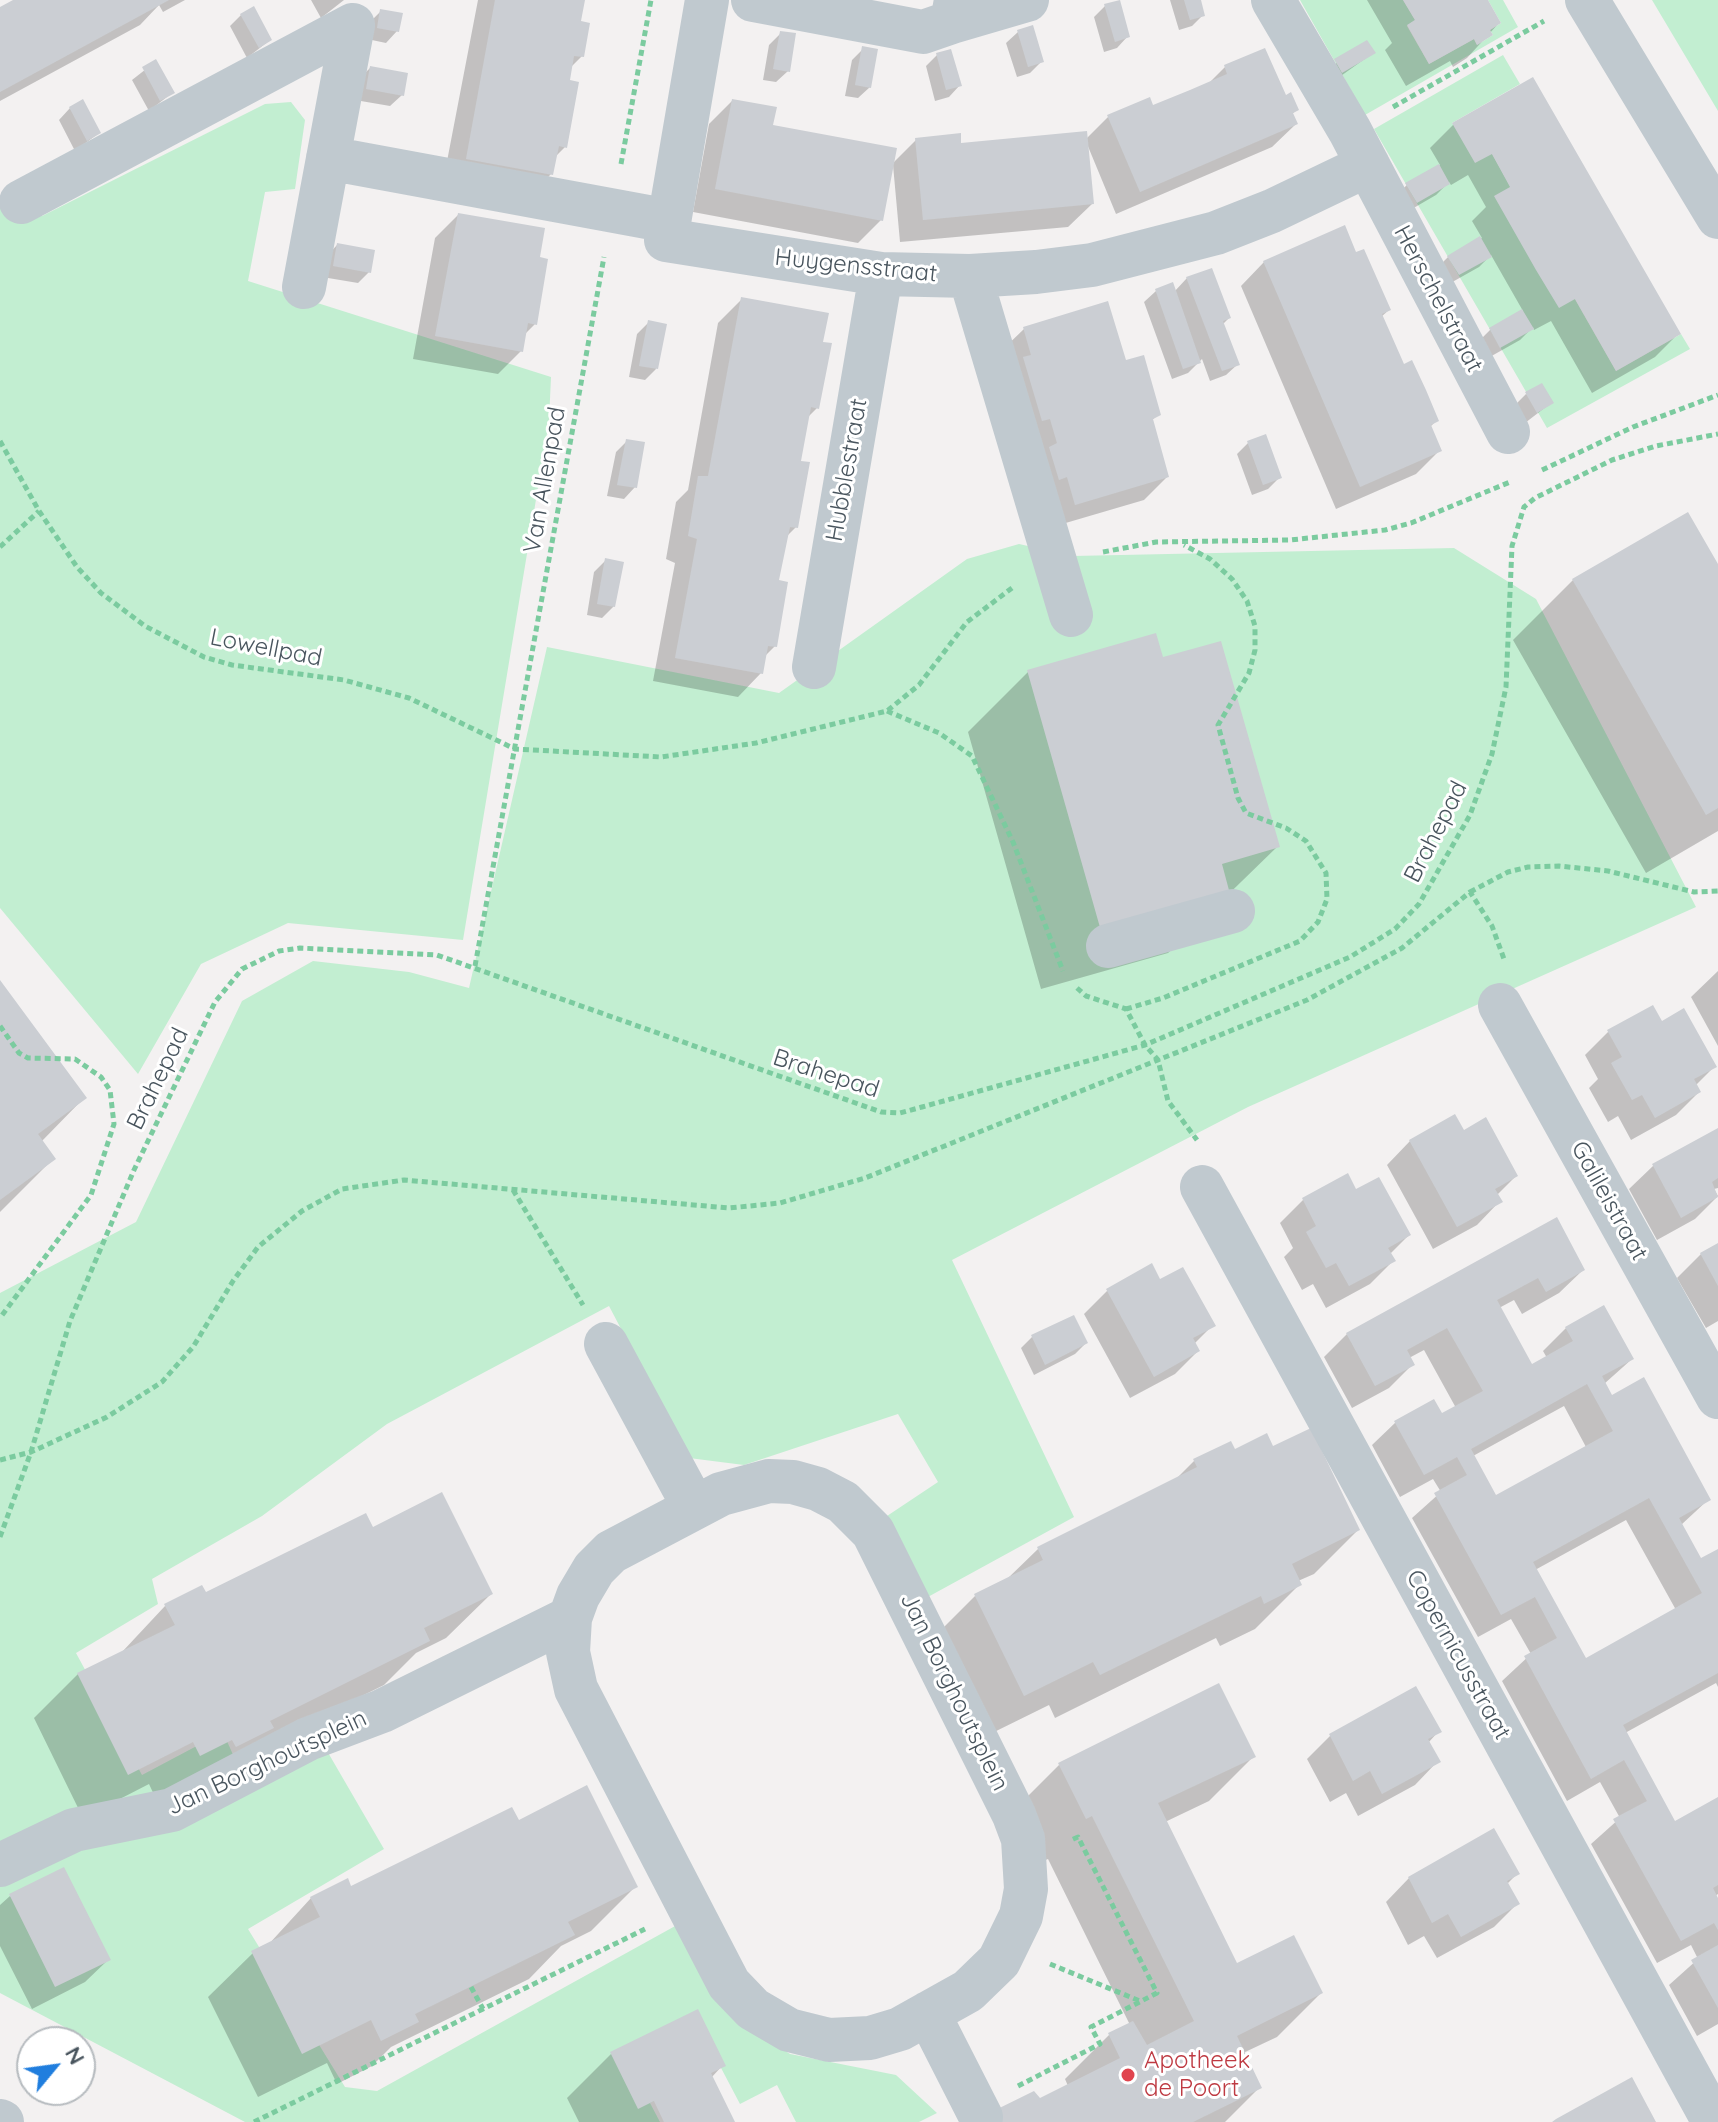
<!DOCTYPE html>
<style>
body{margin:0}
#map{position:relative;width:1718px;height:2122px;overflow:hidden;background:#f3f1f1;font-family:Quicksand,sans-serif}
canvas{display:block}
.north{position:absolute;left:16px;top:2026px;width:80px;height:80px;box-sizing:border-box;background:#fff;border:2px solid #b6bbbf;border-radius:50%;rotate:61deg;font-size:22px;font-weight:700;line-height:32px;text-align:center;color:#49555e}
.north::after{content:'';display:block;margin:auto;width:28px;height:36px;background:#207ede;clip-path:polygon(50% 0,100% 100%,50% 72%,0 100%)}
</style>
<div id="map">
<canvas width="1718" height="2122"></canvas>
<div class="north">N</div>
</div>
<script>
const ctx = document.querySelector('canvas').getContext('2d');
ctx.lineJoin = 'round';
function fillPath(path, color) {
  ctx.fillStyle = color;
  ctx.fill(path, 'evenodd');
}
function toPath(rows) {
  const path = new Path2D();
  for (const r of rows) {
    path.moveTo(r[0], r[1]);
    for (let i = 2; i < r.length; i += 2) path.lineTo(r[i], r[i + 1]);
  }
  return path;
}
function trace(path, color, width, dash) {
  ctx.strokeStyle = color;
  ctx.lineWidth = width;
  ctx.lineCap = dash ? 'butt' : 'round';
  ctx.setLineDash(dash || []);
  ctx.stroke(path);
}
function label(font, color, halo, rows, align = 'center') {
  ctx.font = font + ' Quicksand,sans-serif';
  ctx.lineWidth = 6;
  ctx.setLineDash([]);
  ctx.textBaseline = 'middle';
  ctx.strokeStyle = halo;
  ctx.fillStyle = color;
  for (const [text, x, y, turn = 0] of rows) {
    ctx.save();
    ctx.translate(x, y);
    ctx.rotate((+turn || 0) * Math.PI / 180);
    ctx.textAlign = isNaN(turn) ? turn : align;
    if (halo) ctx.strokeText(text, 0, 0);
    ctx.fillText(text, 0, 0);
    ctx.restore();
  }
}
const green = toPath([
 [1300,0,1403,0,1415,20,1407,26,1429,64,1474,39,1477,45,1493,35,1490,30,1501,23,1488,0,1503,0,1518,27,1365,115],
 [1652,0,1718,0,1718,111],
 [1503,55,1520,84,1452,123,1492,154,1616,371,1681,334,1690,349,1547,428,1374,129],
 [291,102,305,120,295,189,265,192,248,281,551,377,549,421,463,940,288,923,201,964,138,1074,0,908,0,204,42,216,265,104],
 [1019,544,1073,556,1454,548,1536,599,1696,907,1248,1107,952,1260,1074,1517,926,1598,881,1520,938,1482,898,1414,744,1465,689,1458,609,1306,387,1424,262,1516,152,1579,158,1604,76,1653,142,1775,223,1732,238,1766,312,1725,384,1849,248,1929,345,2087,377,2091,686,1920,754,2030,790,2054,896,2075,937,2113,919,2122,796,2122,777,2085,740,2104,720,2066,650,2103,660,2122,245,2122,0,1993,0,1293,136,1222,242,1001,313,961,409,972,469,988,547,647,779,693,967,559]
]);
const shadow = toPath([
 [18,0,185,0,163,12,159,5,140,25,0,101,0,10],
 [311,0,344,0,321,18],
 [478,0,583,0,579,23,582,56,569,69,565,147,555,157,551,174,528,198,443,182],
 [1170,0,1198,0,1203,15,1192,26,1179,30],
 [1367,0,1485,0,1499,23,1467,58,1453,67,1450,61,1406,86,1385,50,1392,43],
 [1105,6,1128,36,1117,48,1104,52,1094,17],
 [381,11,397,31,386,43,367,39,370,22],
 [241,15,270,40,247,58,230,26],
 [1018,32,1041,62,1030,73,1017,77,1006,43],
 [781,33,788,71,776,82,763,80,769,45],
 [1367,42,1373,53,1331,83,1324,72],
 [863,49,870,87,858,98,845,96,852,60],
 [937,55,960,85,949,97,935,101,926,66],
 [155,62,172,93,149,111,132,80],
 [1225,67,1284,98,1297,110,1292,114,1296,124,1272,147,1116,214,1087,144,1092,204,1068,227,900,242,893,165,881,220,858,243,693,212,709,124,732,101,770,127,892,164,916,140,959,145,1085,140,1108,117,1152,108,1207,85],
 [370,68,402,95,390,106,355,100,359,79],
 [1532,79,1678,334,1655,357,1592,393,1551,321,1534,330,1533,327,1520,340,1488,358,1479,341,1490,330,1523,311,1491,255,1479,267,1447,285,1437,268,1448,257,1482,238,1472,221,1486,207,1468,175,1451,185,1449,182,1436,195,1405,213,1395,196,1407,185,1440,165,1430,148,1453,125],
 [70,108,99,133,75,151,59,120],
 [458,215,537,259,535,324,524,335,521,351,498,374,413,359,435,238],
 [337,245,369,272,358,283,322,277,326,257],
 [1355,255,1389,310,1381,317,1403,366,1436,421,1430,427,1439,451,1416,474,1336,509,1241,286,1264,262],
 [1187,278,1229,318,1223,324,1238,364,1226,375,1210,381,1202,359,1188,373,1172,379,1144,302,1156,291,1174,292],
 [742,299,821,343,817,408,807,418,799,462,796,527,785,538,777,581,775,646,764,657,761,673,738,697,653,681,675,563,666,559,676,502,688,490,718,323],
 [648,323,656,369,645,380,629,377,637,334],
 [1024,329,1159,414,1151,421,1167,477,1144,500,1052,527,1000,352],
 [1526,394,1551,403,1525,423,1515,405],
 [627,441,635,487,624,499,607,496,616,452],
 [1248,443,1280,477,1268,489,1252,495,1237,454],
 [1688,515,1718,568,1718,831,1646,873,1513,640,1573,580],
 [606,560,614,606,602,618,587,615,594,572],
 [1161,660,1278,846,1168,953,1041,989,968,732,1028,672],
 [1718,971,1718,1046,1691,997],
 [0,983,84,1098,41,1142,53,1159,0,1212],
 [1661,1023,1714,1067,1695,1086,1699,1092,1676,1115,1631,1140,1618,1116,1608,1122,1589,1088,1598,1079,1585,1055,1608,1032],
 [1718,1130,1718,1188,1714,1189,1718,1196,1695,1219,1657,1240,1629,1189,1653,1166],
 [1410,1141,1516,1176,1497,1195,1500,1201,1477,1225,1433,1249,1387,1165],
 [1347,1175,1355,1192,1409,1235,1390,1254,1393,1261,1370,1284,1326,1308,1313,1284,1302,1290,1284,1257,1293,1248,1280,1223,1303,1200],
 [1556,1220,1583,1270,1559,1293,1522,1314,1514,1300,1499,1308,1532,1366,1547,1358,1543,1351,1566,1328,1632,1359,1604,1384,1611,1398,1709,1499,1681,1525,1701,1561,1718,1551,1718,1687,1716,1683,1625,1733,1674,1823,1718,1799,1718,1894,1715,1896,1718,1902,1718,2024,1697,2036,1669,1985,1698,1959,1691,1945,1657,1963,1591,1844,1620,1818,1600,1782,1567,1801,1502,1681,1531,1654,1511,1619,1478,1637,1412,1518,1441,1492,1433,1479,1400,1497,1372,1445,1396,1422,1441,1416,1456,1408,1424,1350,1409,1358,1412,1365,1389,1388,1352,1408,1324,1357,1347,1334],
 [1564,1406,1586,1447,1495,1498,1473,1456],
 [1626,1520,1676,1610,1585,1660,1535,1570],
 [1718,1245,1718,1321,1706,1328,1677,1278,1701,1254],
 [1151,1266,1160,1282,1213,1325,1194,1344,1198,1351,1175,1374,1130,1398,1084,1314,1107,1291],
 [1073,1317,1086,1343,1075,1354,1034,1375,1021,1348,1032,1337],
 [1272,1448,1358,1530,1314,1574,1298,1581,1300,1584,1255,1629,1220,1646,1216,1638,1055,1718,1049,1705,980,1739,931,1640,975,1596,1006,1580,1038,1549,1175,1480,1194,1461,1234,1452],
 [491,1594,446,1638,416,1653,384,1685,156,1799,149,1784,83,1818,34,1718,78,1674,122,1652,165,1606,205,1595],
 [1439,1731,1428,1743,1438,1761,1415,1785,1358,1816,1346,1793,1330,1802,1307,1759,1330,1736],
 [1253,1757,1209,1801,1165,1822,1236,1966,1321,1993,1277,2037,1243,2053,1260,2087,1225,2122,976,2122,1040,2100,1068,2086,1065,2079,1109,2035,1130,2025,1048,1859,1041,1862,1015,1809,1059,1765],
 [518,1823,635,1887,591,1931,561,1946,529,1979,391,2047,372,2066,337,2084,327,2063,258,2097,208,1997,253,1953,268,1945,311,1898,350,1889],
 [1517,1874,1506,1885,1517,1904,1494,1927,1437,1958,1424,1936,1408,1945,1386,1902,1409,1878],
 [10,1896,109,1959,85,1982,32,2009,0,1946,0,1905],
 [611,2054,723,2065,711,2078,733,2122,579,2122,567,2098]
]);
const building = toPath([
 [13,0,169,0,0,92,0,7],
 [495,0,585,0,581,21,590,23,584,57,574,56,570,80,579,82,567,148,559,146,553,175,466,159],
 [1120,0,1130,37,1115,42,1104,4],
 [1184,0,1201,0,1205,16,1190,20],
 [1403,0,1488,0,1501,23,1490,30,1493,35,1477,45,1474,39,1429,64,1407,25,1415,20],
 [254,6,272,40,259,48,240,14],
 [380,9,403,13,399,32,377,28],
 [1033,25,1044,62,1028,67,1017,30],
 [780,31,796,33,790,72,773,69],
 [1367,40,1376,53,1342,73,1334,59],
 [862,46,878,49,871,88,855,85],
 [1265,48,1286,95,1291,92,1299,110,1293,113,1298,124,1140,192,1107,115,1150,97,1153,105,1190,90,1227,74,1224,65],
 [951,49,962,86,946,90,936,53],
 [156,59,175,93,160,101,142,67],
 [370,66,408,73,404,96,366,89],
 [1533,77,1681,334,1616,371,1575,299,1559,308,1536,270,1494,196,1510,187,1492,154,1475,163,1452,123],
 [83,99,101,133,87,141,69,107],
 [732,99,777,107,773,125,897,148,883,221,715,189],
 [1087,131,1094,204,923,220,915,138,961,133,961,143],
 [1439,164,1450,184,1417,203,1405,183],
 [458,213,545,228,540,257,548,259,537,325,528,323,523,352,435,336],
 [1345,225,1356,252,1364,249,1391,310,1382,314,1404,364,1412,360,1426,390,1439,421,1431,425,1442,451,1360,487,1263,261],
 [1480,236,1492,257,1459,275,1447,256],
 [337,243,375,250,371,273,333,266],
 [1212,268,1231,318,1223,321,1240,365,1222,371,1186,277],
 [1173,282,1201,363,1183,369,1155,289],
 [741,297,829,313,823,342,832,343,819,409,811,407,801,461,810,462,798,528,790,527,779,580,788,582,777,647,768,646,763,674,675,658,697,539,688,536,698,476,708,476],
 [1108,301,1126,360,1144,355,1161,415,1153,419,1169,477,1075,505,1067,477,1059,480,1049,447,1057,443,1050,419,1042,421,1023,357,1031,355,1023,327],
 [1522,309,1534,329,1500,348,1489,328],
 [648,320,667,324,658,369,639,366],
 [1542,383,1554,403,1537,413,1525,392],
 [1266,434,1282,478,1263,485,1247,441],
 [626,439,645,442,637,488,617,485],
 [1688,512,1718,564,1718,808,1706,815,1572,579],
 [605,558,624,562,615,607,597,604],
 [1156,633,1163,657,1221,641,1280,847,1222,864,1230,894,1101,931,1027,670],
 [0,980,87,1098,38,1134,56,1159,0,1200],
 [1653,1005,1662,1021,1684,1008,1717,1067,1694,1079,1701,1092,1655,1118,1642,1095,1632,1100,1611,1063,1622,1057,1607,1030],
 [1455,1114,1464,1130,1486,1117,1518,1176,1495,1189,1503,1202,1457,1227,1409,1140],
 [1718,1128,1718,1178,1712,1182,1718,1197,1681,1218,1652,1164],
 [1348,1173,1356,1189,1379,1177,1411,1235,1388,1248,1396,1261,1349,1286,1336,1263,1326,1268,1306,1232,1316,1226,1302,1198],
 [1557,1217,1585,1270,1546,1292,1538,1278,1497,1300,1532,1364,1573,1341,1565,1327,1604,1305,1634,1359,1602,1376,1612,1395,1644,1377,1711,1500,1679,1518,1701,1558,1718,1549,1718,1673,1623,1725,1675,1821,1718,1797,1718,1885,1713,1888,1718,1898,1718,1930,1714,1923,1681,1941,1613,1819,1647,1801,1624,1760,1591,1779,1524,1656,1557,1638,1535,1597,1501,1615,1434,1493,1467,1475,1457,1457,1424,1475,1394,1421,1434,1399,1442,1413,1483,1391,1447,1328,1407,1350,1415,1365,1375,1386,1346,1333],
 [1587,1384,1613,1431,1496,1495,1471,1449],
 [1649,1498,1702,1593,1586,1658,1533,1562],
 [1718,1243,1718,1286,1700,1253],
 [1152,1263,1160,1279,1183,1267,1216,1326,1193,1338,1200,1351,1154,1377,1106,1289],
 [1074,1315,1088,1343,1045,1365,1031,1335],
 [1311,1428,1360,1530,1292,1564,1302,1585,1264,1604,1261,1596,1100,1675,1093,1662,1024,1696,974,1594,1043,1560,1037,1547,1197,1467,1193,1459,1231,1441,1235,1449,1267,1433,1273,1446],
 [442,1492,493,1594,424,1628,430,1641,270,1721,274,1728,236,1747,232,1740,200,1756,193,1742,128,1775,77,1673,175,1625,164,1604,202,1585,206,1592,366,1513,373,1527],
 [1219,1683,1256,1757,1158,1803,1237,1963,1294,1935,1323,1993,1237,2036,1262,2088,1193,2122,971,2122,1034,2091,1040,2098,1120,2058,1108,2033,1133,2021,1147,2045,1194,2021,1092,1816,1086,1819,1058,1763],
 [1416,1686,1442,1732,1428,1739,1441,1762,1382,1794,1370,1771,1353,1781,1329,1734],
 [587,1785,638,1887,568,1922,575,1935,415,2014,419,2022,381,2041,371,2020,302,2054,251,1951,320,1917,310,1897,348,1878,351,1886,512,1807,519,1820],
 [1494,1828,1520,1874,1507,1881,1520,1904,1461,1937,1448,1914,1432,1923,1408,1877],
 [64,1867,111,1960,55,1987,9,1894],
 [1718,1945,1718,2008,1691,1960],
 [698,2009,726,2066,711,2073,735,2122,664,2122,654,2101,638,2109,610,2052],
 [1632,2077,1656,2122,1552,2122,1556,2119]
]);
const path = toPath([
 [1393,107,1544,21],
 [621,164,651,0],
 [0,441,39,511,77,567,101,593,145,626,204,657,232,665,344,680,409,698,515,749,661,757,756,743,887,711,919,685,967,622,1012,588],
 [1542,470,1633,427,1718,395],
 [0,547,39,511],
 [1103,552,1156,542,1290,540,1385,530,1411,523,1510,482],
 [887,711,939,733,972,756,1013,842,1063,971],
 [1470,892,1508,872,1528,867,1559,866,1608,871,1694,892,1718,891],
 [475,966,604,257],
 [1077,988,1086,996,1126,1009,1145,1045,1158,1060,1168,1101,1197,1140],
 [1126,1009,1163,998,1300,941,1318,922,1327,899,1326,873,1306,841,1286,828,1246,813,1238,798,1218,725,1249,673,1255,650,1255,626,1247,601,1232,579,1210,559,1184,545],
 [0,1026,19,1053,28,1058,75,1059,101,1077,110,1090,114,1124,91,1195,0,1318],
 [513,1190,583,1305],
 [0,1460,31,1452,107,1417,162,1382,193,1347,233,1281,258,1247,302,1211,342,1189,404,1180,729,1208,780,1203,865,1178,1307,1000,1402,948,1470,892,1492,926,1504,959],
 [0,1537,31,1452,70,1321,134,1170,215,1002,242,969,279,951,300,948,437,955,881,1112,900,1113,922,1107,1145,1045,1350,957,1395,929,1419,904,1470,815,1492,754,1506,687,1512,546,1524,507,1535,498,1612,460,1656,446,1718,434],
 [1050,1964,1140,2001],
 [471,1987,483,2009,645,1929],
 [1018,2086,1100,2044,1091,2027,1157,1993,1078,1837,1071,1840],
 [254,2122,483,2009]
]);
const minor = toPath([
 [707,0,666,240,881,274,970,276,1036,272,1092,265,1216,233,1272,211,1368,165],
 [753,0,923,32,952,22],
 [956,0,952,22,1027,0],
 [1273,0,1350,131,1508,432],
 [1587,0,1718,217],
 [328,158,669,221],
 [21,202,353,25,304,287],
 [970,276,1071,615],
 [814,667,881,274],
 [1108,946,1233,911],
 [1500,1005,1718,1397],
 [1202,1187,1714,2122],
 [606,1344,694,1507],
 [769,1481,793,1482,818,1489,843,1502,873,1532,1014,1815,1023,1839,1026,1889,1021,1916,999,1961,968,1991,900,2029,870,2038,829,2040,789,2030,753,2009,729,1984,576,1689,568,1652,570,1618,578,1596,594,1569,611,1552,721,1494,769,1481],
 [0,1865,74,1830,172,1810,308,1739,382,1711,570,1618],
 [928,2013,981,2117],
 [0,2121,2,2122]
]);
const markers = [
 [1128,2075,8,"#e0444e"]
];
const streetNames = [
 ["Huygensstraat",856,266,6],
 ["Herschelstraat",1438,299,62],
 ["Hubblestraat",847,470,-80],
 ["Van Allenpad",545,480,-80],
 ["Lowellpad",266,648,11],
 ["Brahepad",1436,832,-63],
 ["Brahepad",826,1074,18],
 ["Brahepad",158,1079,-64],
 ["Galileistraat",1609,1201,61],
 ["Copernicusstraat",1458,1655,61],
 ["Jan Borghoutsplein",954,1692,64],
 ["Jan Borghoutsplein",267,1763,-25]
];
const healthNames = [
 ["Apotheek",1144,2061],
 ["de Poort",1144,2089]
];
fillPath(green, '#c2eed1');
fillPath(shadow, '#0003');
fillPath(building, '#cbced3');
trace(path, '#7bcb9f', 5, [6, 4]);
trace(minor, '#c0c9cf', 44);
for (const [x, y, r, color] of markers) {
  const dot = new Path2D();
  dot.arc(x, y, r, 0, 2 * Math.PI);
  ctx.fillStyle = color;
  ctx.fill(dot);
  trace(dot, '#fff', 3);
}
label('24px', '#49555e', '#fff', streetNames);
label('24px', '#be3a42', '#fff', healthNames, 'left');
</script>
